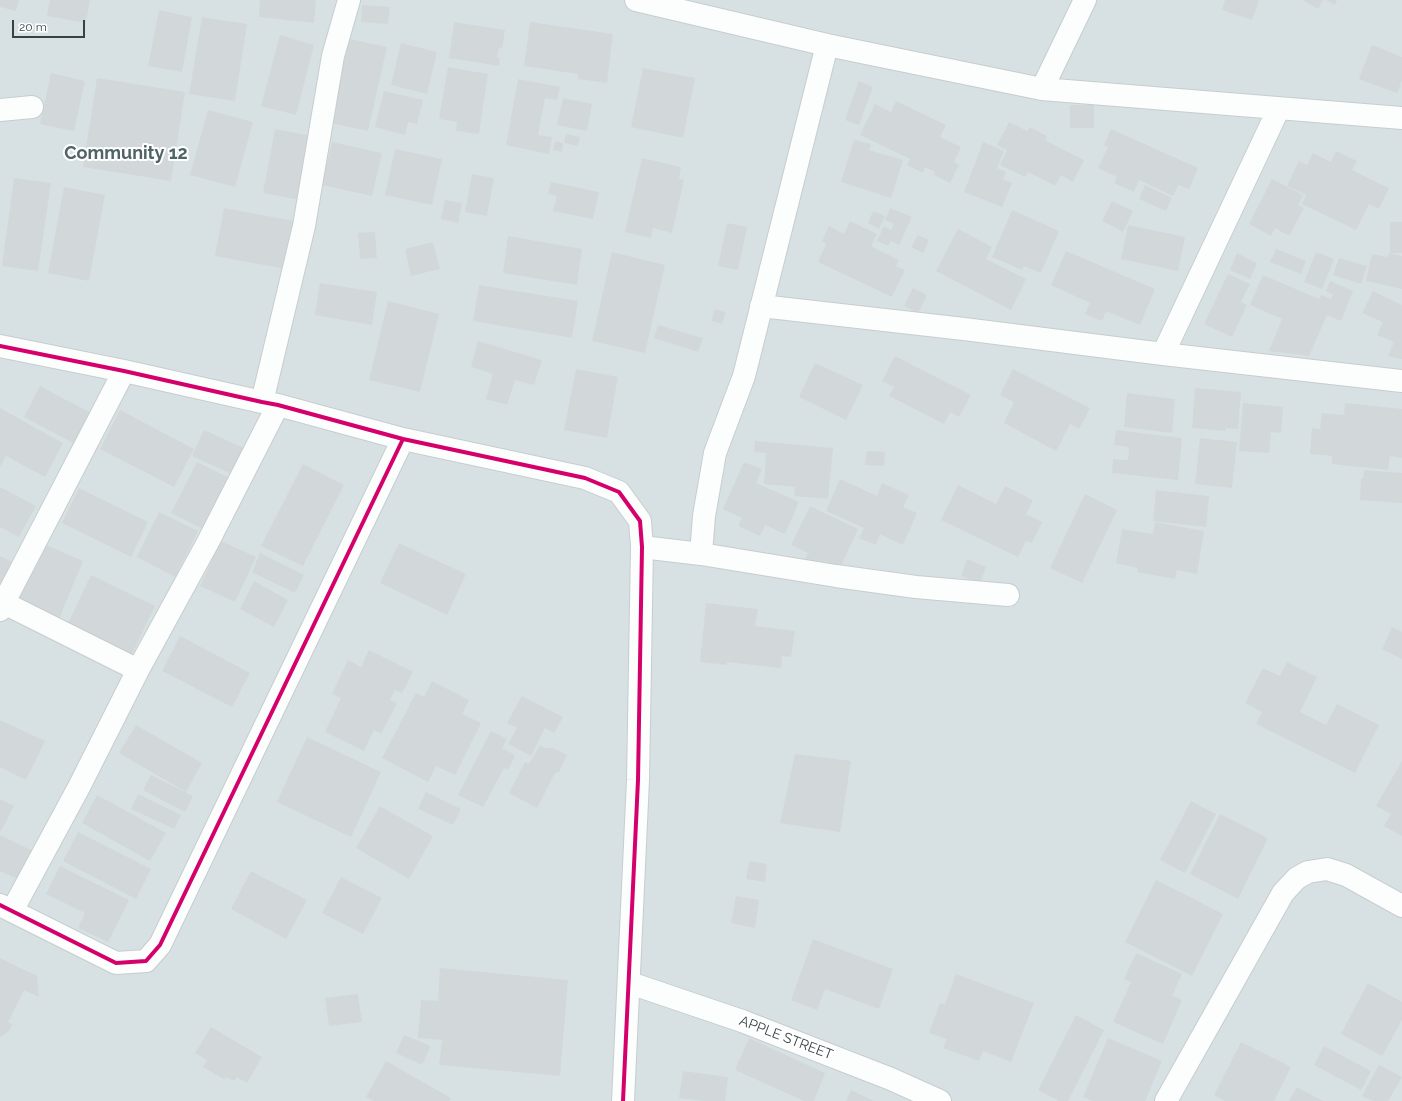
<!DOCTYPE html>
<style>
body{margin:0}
#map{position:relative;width:1402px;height:1101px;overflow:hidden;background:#eaefef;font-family:Raleway,sans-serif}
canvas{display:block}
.scale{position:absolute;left:12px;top:20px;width:73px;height:18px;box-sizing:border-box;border:2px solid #364345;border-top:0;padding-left:5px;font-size:12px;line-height:14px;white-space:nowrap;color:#364345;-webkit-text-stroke:3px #fff;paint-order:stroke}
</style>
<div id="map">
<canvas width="1402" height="1101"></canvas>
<div class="scale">20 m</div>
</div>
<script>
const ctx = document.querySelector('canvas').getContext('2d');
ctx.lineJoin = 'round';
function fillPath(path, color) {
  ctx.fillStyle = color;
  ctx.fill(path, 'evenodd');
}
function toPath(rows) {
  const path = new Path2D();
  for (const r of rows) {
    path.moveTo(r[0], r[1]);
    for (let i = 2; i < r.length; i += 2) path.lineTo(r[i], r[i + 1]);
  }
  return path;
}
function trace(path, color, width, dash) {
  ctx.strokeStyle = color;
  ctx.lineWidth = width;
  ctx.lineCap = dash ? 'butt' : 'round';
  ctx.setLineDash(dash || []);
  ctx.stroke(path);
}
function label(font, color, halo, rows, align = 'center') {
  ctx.font = font + ' Raleway,sans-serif';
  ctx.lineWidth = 4;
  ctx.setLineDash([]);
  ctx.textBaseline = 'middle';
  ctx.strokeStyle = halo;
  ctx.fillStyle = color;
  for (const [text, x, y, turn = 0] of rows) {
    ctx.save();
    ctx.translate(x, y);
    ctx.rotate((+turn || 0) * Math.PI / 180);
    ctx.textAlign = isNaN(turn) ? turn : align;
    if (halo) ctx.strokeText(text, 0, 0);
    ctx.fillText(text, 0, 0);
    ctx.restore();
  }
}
const residential = toPath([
 [0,0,1402,0,1402,1101,0,1101]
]);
const building = toPath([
 [0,0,19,0,16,11,0,7],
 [50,0,90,0,86,23,47,16],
 [260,0,316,0,314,23,259,17],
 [1225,0,1259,0,1252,20,1222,10],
 [1302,0,1323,0,1318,9],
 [1326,0,1337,0,1335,5],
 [362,5,390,7,388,24,361,22],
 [159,10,192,17,182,72,148,66],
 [202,17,247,24,235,101,189,94],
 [454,22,505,30,502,49,499,48,497,57,500,58,499,66,449,58],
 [530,22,613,34,607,83,578,79,578,74,524,66],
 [280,35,314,45,296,115,261,106],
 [345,38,387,47,368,131,326,122],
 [401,43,437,52,427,94,391,85],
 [1372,45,1402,57,1402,80,1397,93,1359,79],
 [448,67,488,74,479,134,456,131,457,122,439,119],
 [643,68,695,78,683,138,631,127],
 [51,73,85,81,74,131,40,124],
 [97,78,185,92,171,181,83,167],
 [518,79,560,87,557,100,545,98,538,135,552,137,549,154,506,145],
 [859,81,873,87,859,125,845,120],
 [384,91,423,100,417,124,408,122,405,135,375,127],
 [563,98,592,104,587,131,557,125],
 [896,101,946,125,940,137,961,147,954,162,959,165,950,183,934,175,935,172,925,167,923,173,907,165,910,159,860,135,875,104,891,112],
 [1070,105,1094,105,1094,128,1070,128],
 [208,110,253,122,235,187,190,175],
 [1009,122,1027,131,1030,127,1047,136,1045,140,1084,160,1073,182,1061,175,1055,186,1028,172,1025,177,1000,165,1007,150,997,145],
 [275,129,312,136,300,200,263,193],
 [1111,129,1198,168,1189,189,1178,185,1173,196,1139,180,1134,192,1114,183,1117,177,1098,168,1108,147,1104,145],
 [566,134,580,137,578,146,564,143],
 [854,140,871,144,869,150,903,160,891,198,841,182],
 [555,141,563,143,562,152,553,150],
 [332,142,382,153,372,196,322,185],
 [983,142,1004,151,997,168,1006,172,1003,179,1012,183,1002,207,964,192],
 [395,149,442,159,432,205,385,195],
 [1336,151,1357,161,1352,170,1389,188,1379,209,1369,204,1356,230,1302,204,1306,195,1287,186,1299,161,1307,165,1313,153,1331,162],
 [642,158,681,167,679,179,684,180,672,233,653,228,651,238,625,232],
 [472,174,494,178,487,216,465,212],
 [14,178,51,183,38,271,2,266],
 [1272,179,1303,195,1298,205,1304,208,1289,236,1275,228,1271,236,1249,224],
 [551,182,599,192,593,219,553,211,557,196,548,194],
 [1145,185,1172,198,1166,211,1139,199],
 [64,187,105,195,89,281,48,273],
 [445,200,462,203,458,223,441,219],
 [1112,201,1133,211,1123,232,1102,221],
 [224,208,294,221,286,269,215,256],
 [890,208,912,217,899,245,891,241,888,246,877,241,884,226,891,230,894,224,885,220],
 [1012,210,1059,231,1041,273,1024,266,1022,270,992,257],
 [873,211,885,216,879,229,868,223],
 [850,221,877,234,871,246,899,260,896,266,905,270,892,297,818,262,826,244,822,241,829,226,844,234],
 [1390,222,1402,222,1402,253,1390,253],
 [727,223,747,227,738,270,718,266],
 [1128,225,1185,237,1178,271,1121,259],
 [958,229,992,247,986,259,1026,279,1011,310,936,271],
 [375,232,377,258,360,259,358,233],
 [918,235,929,240,923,253,911,247],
 [508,236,582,249,577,285,503,273],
 [433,242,440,269,411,276,405,249],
 [1276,249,1306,261,1301,274,1270,262],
 [1066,251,1155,289,1140,325,1106,311,1102,321,1085,314,1090,303,1051,285],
 [612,252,665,265,645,353,592,341],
 [1316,252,1334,259,1322,289,1304,282],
 [1237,253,1257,263,1250,279,1230,270],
 [1389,253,1402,256,1402,289,1366,281,1372,254,1388,257],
 [1339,258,1367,266,1361,284,1333,275],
 [1228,274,1250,284,1241,302,1247,305,1232,337,1204,324],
 [1263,275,1319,299,1321,295,1331,299,1333,295,1326,291,1330,281,1353,291,1341,321,1327,315,1309,356,1269,351,1282,319,1250,305],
 [320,283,377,292,372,325,315,315],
 [479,285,578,301,572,338,473,321],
 [913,288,927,295,918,313,904,306],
 [1373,291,1402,305,1402,359,1388,356,1394,342,1377,335,1383,322,1362,313],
 [388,301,439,314,420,392,369,380],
 [715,309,726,312,722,324,711,321],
 [658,325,703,338,698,352,654,338],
 [478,341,542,360,534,385,515,380,507,405,486,399,493,374,471,367],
 [895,356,971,395,959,417,950,412,944,424,889,396,894,387,882,381],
 [815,363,863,385,846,420,799,397],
 [576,369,618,377,607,438,564,430],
 [1013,369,1090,408,1079,429,1070,424,1056,451,1004,423,1014,402,1000,395],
 [40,386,91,413,75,444,24,417],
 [1195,388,1241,392,1238,429,1226,428,1225,431,1192,428],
 [1127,393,1175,399,1172,433,1124,427],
 [1243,403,1283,407,1281,433,1271,432,1269,453,1239,451],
 [1345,403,1402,409,1402,458,1390,456,1388,470,1332,464,1332,456,1310,454,1312,428,1320,429,1322,413,1344,415],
 [0,408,63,443,45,477,6,456,0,467],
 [120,410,194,449,174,487,100,449],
 [204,430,246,449,234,475,192,456],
 [1116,430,1182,438,1178,480,1112,473,1113,459,1128,460,1129,447,1114,445],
 [1200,438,1237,442,1232,488,1195,484],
 [755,441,833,448,828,499,794,496,795,487,764,484,766,453,754,452],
 [867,451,885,452,884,466,865,465],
 [197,462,229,478,203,529,171,513],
 [744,462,762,469,756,483,799,502,785,534,765,525,760,536,738,526,742,518,723,509],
 [303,464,344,485,303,566,261,546],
 [1364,470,1402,473,1402,503,1360,500,1361,479,1363,479],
 [840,479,877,496,882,483,909,495,903,507,917,513,903,545,880,534,876,545,859,538,864,528,826,511],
 [958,485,996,504,1005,486,1033,500,1026,514,1042,522,1032,543,1026,541,1018,557,941,520],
 [0,487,36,506,19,537,0,527],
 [79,488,148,522,131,557,62,523],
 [1156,490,1209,496,1206,527,1153,521],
 [1085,494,1117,510,1082,583,1050,568],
 [810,506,858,529,840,568,825,561,822,568,805,560,808,553,791,545],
 [159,512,198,531,175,577,137,557],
 [1155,522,1204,531,1197,574,1177,570,1175,579,1137,572,1138,568,1116,563,1122,529,1153,534],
 [221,541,256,557,235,602,200,586],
 [39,542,83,561,59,619,15,601],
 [399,543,466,574,447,615,380,583],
 [260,553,304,575,295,593,252,572],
 [0,556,15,563,0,595],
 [967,559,986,567,980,583,961,576],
 [91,575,155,606,130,658,66,628],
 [254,581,288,600,274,627,240,609],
 [706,603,758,609,755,626,795,631,791,657,782,656,781,668,727,662,727,665,700,662],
 [1392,627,1402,632,1402,659,1382,649],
 [180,636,250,673,232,707,162,671],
 [369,650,413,672,402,693,395,690,390,700,397,703,381,734,374,730,364,751,325,732,341,698,332,694,348,660,361,667],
 [1287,662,1317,677,1300,712,1326,725,1337,704,1379,725,1355,773,1256,724,1262,712,1245,703,1263,668,1280,676],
 [432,681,469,700,462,714,481,723,455,775,436,766,428,782,382,758,416,693,424,697],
 [522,696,563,717,554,733,545,728,531,756,508,744,517,728,507,723],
 [0,720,45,741,26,780,0,767],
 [136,725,202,763,186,792,119,753],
 [491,731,507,739,502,748,515,755,508,770,504,768,483,807,458,795],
 [307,737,381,772,351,837,277,802],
 [540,745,545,748,553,748,567,755,559,772,555,773,537,808,509,793,525,762,529,764],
 [795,754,851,761,840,832,780,823],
 [1402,761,1402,836,1384,826,1391,814,1376,806],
 [151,775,193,796,185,812,143,790],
 [426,792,461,809,453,825,418,809],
 [138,794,181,815,174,829,131,809],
 [97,795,166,833,150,861,82,823],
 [0,799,14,806,1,831,0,830],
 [1191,801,1216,814,1185,873,1160,860],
 [380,806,433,836,409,879,356,848],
 [1220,814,1268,838,1238,899,1190,874],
 [78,832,151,869,136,899,63,861],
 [0,835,31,850,17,879,0,871],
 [749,861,767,864,765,882,746,879],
 [60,866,129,900,108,942,78,928,85,913,46,894],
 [251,871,307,900,286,939,231,909],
 [341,877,382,898,363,934,322,913],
 [1156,880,1223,914,1192,976,1125,942],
 [736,896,759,900,755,928,731,923],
 [813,939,893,969,879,1009,825,989,817,1010,791,1000],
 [1136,953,1182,974,1172,996,1182,1000,1163,1044,1113,1022,1131,982,1124,979],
 [0,958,37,976,39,997,24,990,8,1022,12,1024,10,1030,0,1037],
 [440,968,568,980,560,1076,439,1065,442,1040,418,1038,421,1000,438,1001],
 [956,974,1034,1003,1011,1062,983,1051,979,1061,943,1048,947,1039,929,1033,940,1003,945,1004],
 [1368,983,1402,1002,1402,1020,1382,1056,1341,1034],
 [358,994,362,1022,329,1026,325,998],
 [1076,1015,1104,1030,1068,1101,1059,1101,1038,1090],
 [211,1027,262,1057,247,1083,237,1077,234,1081,226,1077,225,1080,203,1067,207,1060,195,1053],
 [404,1035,431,1046,422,1065,396,1053],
 [749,1038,825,1073,814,1101,804,1101,735,1070],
 [1108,1038,1162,1061,1145,1101,1093,1101,1083,1097],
 [1241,1042,1291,1067,1274,1101,1225,1101,1214,1095],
 [1324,1046,1371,1071,1361,1090,1314,1065],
 [386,1061,451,1098,449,1101,373,1101,366,1097],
 [1379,1065,1402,1077,1388,1101,1373,1101,1362,1096],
 [683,1071,728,1077,725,1101,703,1101,679,1098],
 [1297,1087,1323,1101,1289,1101],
 [851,1090,874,1101,846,1101]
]);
const minor = toPath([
 [636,0,827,45,1042,89],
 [1085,0,1042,89,1402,118],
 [0,110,32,107],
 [761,306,964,329,1163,354,1402,381],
 [0,346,124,371,262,402,278,405,403,439,585,478,619,492,640,521,642,547,638,780,623,1101],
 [1163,354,1279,108],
 [262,402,304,226,333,56,349,0],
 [642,547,701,554,836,576,916,587,1008,595],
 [701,554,704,516,715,453,744,376,827,45],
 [4,603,138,670],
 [0,610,124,371],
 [0,905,116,963,146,961,160,945,403,439],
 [12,911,79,787,138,670,208,542,278,405],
 [630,983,742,1021,891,1079,940,1101],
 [1166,1101,1283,893,1297,878,1308,872,1327,869,1346,875,1402,906]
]);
const cycleway = toPath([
 [0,346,124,371,262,402,278,405,403,439,585,478,619,492,640,521,642,547,638,780,623,1101],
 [0,905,116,963,146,961,160,945,403,439]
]);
const streetNames = [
 ["APPLE STREET",786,1038,21]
];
const districtNames = [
 ["Community 12",126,154]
];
fillPath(residential, '#d7e1e3');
fillPath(building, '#d2d8d9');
trace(minor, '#c7cdcd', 24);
trace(minor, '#fcfdfd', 22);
trace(cycleway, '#d6006c', 4);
label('14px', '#364345', '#fff', streetNames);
label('bold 18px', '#4e6467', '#fff', districtNames);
</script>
